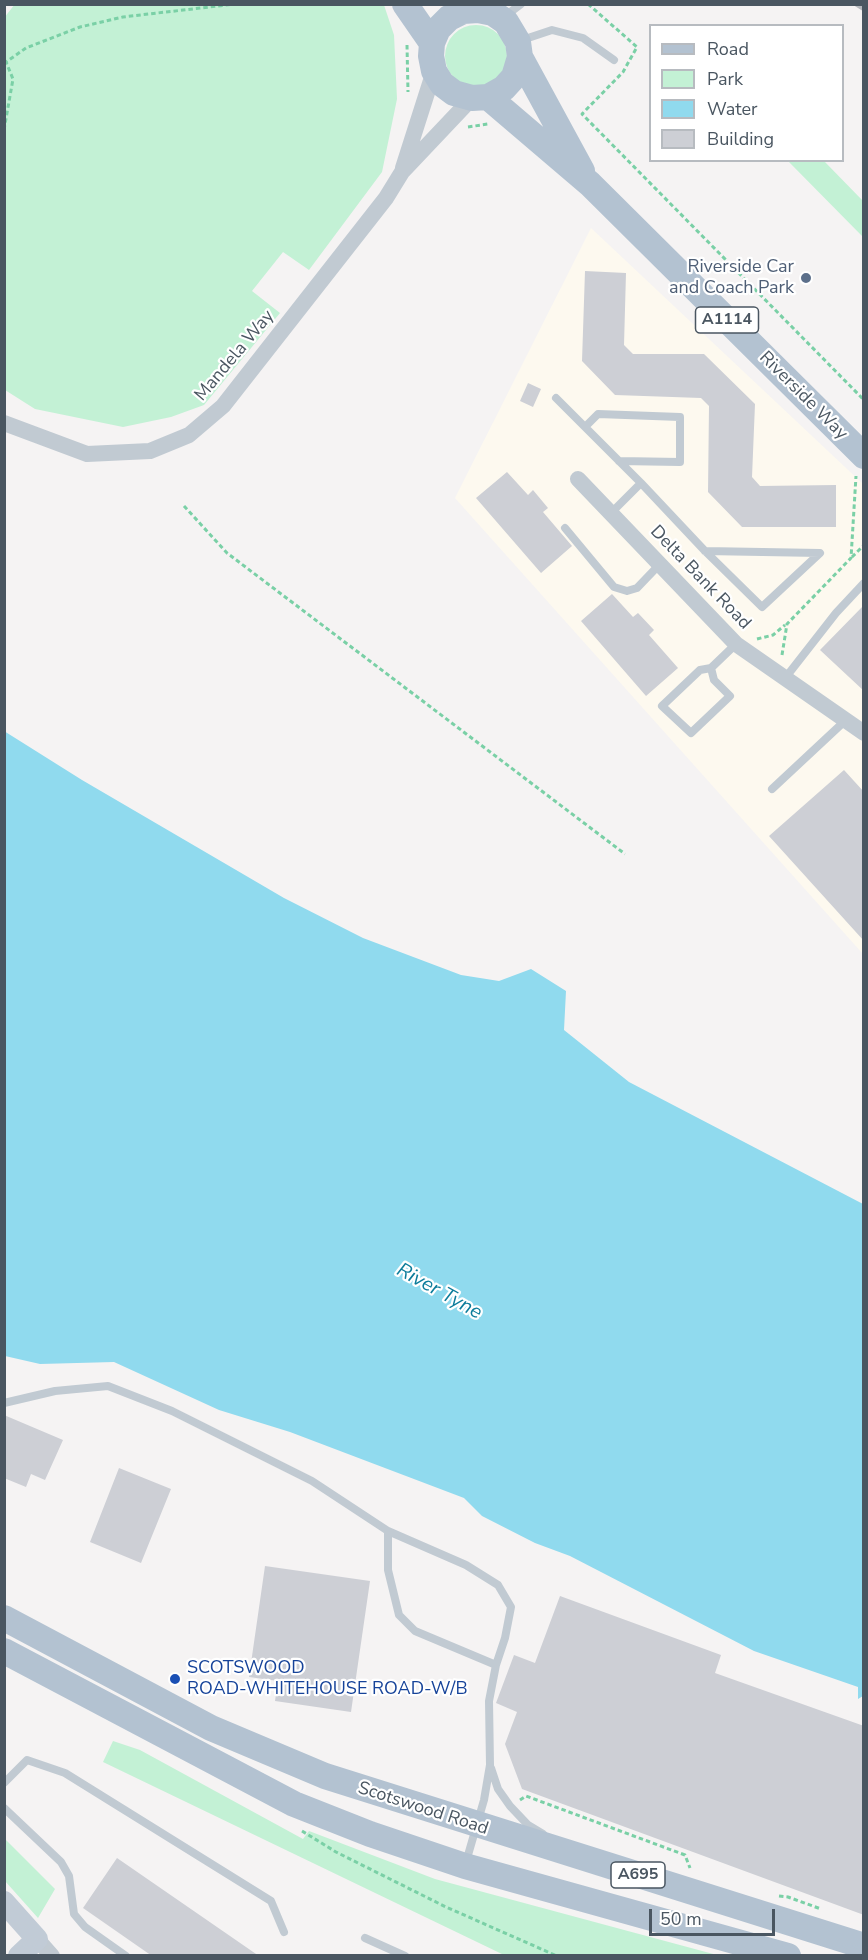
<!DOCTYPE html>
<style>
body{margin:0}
#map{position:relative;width:868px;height:1960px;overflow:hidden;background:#f5f3f3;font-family:"Nunito Sans",sans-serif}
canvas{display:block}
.frame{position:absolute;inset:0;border:6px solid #4a5661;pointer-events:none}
.legend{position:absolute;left:649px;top:24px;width:195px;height:138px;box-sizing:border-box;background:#fff;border:2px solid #b7bbc0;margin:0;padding:8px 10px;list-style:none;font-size:18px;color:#4a5661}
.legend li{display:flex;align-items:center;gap:12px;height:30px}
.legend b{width:30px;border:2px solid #b7bbc0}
.scale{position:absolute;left:649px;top:1909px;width:126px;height:27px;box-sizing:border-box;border:3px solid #4a5661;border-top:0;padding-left:8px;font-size:18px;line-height:21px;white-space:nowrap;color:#4a5661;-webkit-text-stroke:4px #fff;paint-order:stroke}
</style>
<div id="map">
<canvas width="868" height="1960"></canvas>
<div class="frame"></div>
<ul class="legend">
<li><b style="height:8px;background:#b3c2d1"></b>Road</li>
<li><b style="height:16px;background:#c3f1d5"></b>Park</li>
<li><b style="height:16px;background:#90daee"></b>Water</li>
<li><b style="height:16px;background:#cdcfd5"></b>Building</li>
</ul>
<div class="scale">50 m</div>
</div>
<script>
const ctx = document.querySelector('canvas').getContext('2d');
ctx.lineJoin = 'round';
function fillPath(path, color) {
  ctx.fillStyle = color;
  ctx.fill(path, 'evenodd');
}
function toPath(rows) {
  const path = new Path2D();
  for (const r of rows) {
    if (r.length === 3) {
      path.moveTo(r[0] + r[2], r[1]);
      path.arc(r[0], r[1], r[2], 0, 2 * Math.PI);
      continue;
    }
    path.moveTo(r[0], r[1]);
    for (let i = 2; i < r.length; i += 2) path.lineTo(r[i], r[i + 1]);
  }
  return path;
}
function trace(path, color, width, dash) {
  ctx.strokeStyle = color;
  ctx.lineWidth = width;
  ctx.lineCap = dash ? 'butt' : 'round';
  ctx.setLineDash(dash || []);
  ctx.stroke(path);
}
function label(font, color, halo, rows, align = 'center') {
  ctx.font = font + ' "Nunito Sans",sans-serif';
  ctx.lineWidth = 4.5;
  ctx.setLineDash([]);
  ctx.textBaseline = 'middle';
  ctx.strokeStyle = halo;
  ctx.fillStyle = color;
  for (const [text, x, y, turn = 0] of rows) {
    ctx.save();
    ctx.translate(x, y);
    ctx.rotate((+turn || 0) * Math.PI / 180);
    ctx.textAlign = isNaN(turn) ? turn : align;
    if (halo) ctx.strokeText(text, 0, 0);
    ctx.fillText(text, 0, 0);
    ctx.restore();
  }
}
const commercial = toPath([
 [591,228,863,484,863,954,455,498]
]);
const green = toPath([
 [15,4,384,5,394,35,397,99,382,172,309,270,283,252,252,291,280,313,204,405,171,417,123,427,35,409,5,390,4,18],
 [476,56,31],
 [788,161,825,162,863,201,863,237],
 [113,1741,140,1750,303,1839,309,1831,435,1879,717,1955,504,1955,103,1762],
 [5,1839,55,1889,38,1918,5,1881]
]);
const water = toPath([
 [4,731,82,780,284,898,363,938,461,975,499,981,531,969,566,991,564,1030,629,1082,863,1204,863,1696,858,1699,858,1687,754,1651,570,1556,535,1543,482,1516,464,1498,290,1432,219,1410,114,1362,40,1364,5,1356]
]);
const building = toPath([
 [585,271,626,273,624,345,633,354,704,354,755,404,752,477,760,486,836,485,836,527,742,527,708,492,709,406,701,398,615,395,582,361],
 [528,383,541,389,533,407,520,401],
 [507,472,528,495,533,490,548,508,543,512,572,546,541,573,476,498],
 [612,594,633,617,638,613,654,630,649,635,678,668,646,696,581,621],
 [864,605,864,691,820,650],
 [844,770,864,792,864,941,769,836],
 [4,1415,63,1440,45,1480,31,1474,26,1487,4,1478],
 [119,1468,171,1489,141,1563,90,1542],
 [265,1566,370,1581,351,1712,275,1701,278,1681,249,1677],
 [560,1596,721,1655,715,1673,864,1726,864,1915,522,1789,505,1744,517,1712,496,1703,514,1655,535,1663],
 [117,1858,259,1956,152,1956,83,1908]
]);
const path = toPath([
 [588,4,637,47,623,72,582,114,864,400],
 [407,45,408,92],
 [468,127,488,124],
 [4,130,13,79,6,62,26,48,80,27,123,17,235,4],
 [184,506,227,553,625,854],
 [852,557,864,545],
 [757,639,773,635,785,625],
 [782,655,787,624,851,558,856,476],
 [520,1800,526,1796,685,1855,690,1868],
 [302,1831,336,1852,446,1907,557,1956],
 [779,1896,788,1897,821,1909]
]);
const service = toPath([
 [504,17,521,4],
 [519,41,552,30,583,38,614,60],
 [556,398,641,483],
 [585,427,598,414,680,417,680,462,619,461],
 [611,513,641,483,705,551,762,607,820,553,705,551],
 [565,528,614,587,627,591,637,588,660,564],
 [711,668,700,670,662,706,691,733,730,696,714,680,711,668,736,644],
 [786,677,836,613,864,583],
 [772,789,847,719],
 [4,1403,55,1391,108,1386,172,1411,312,1481,388,1531,388,1570,399,1615,415,1631,496,1665,489,1701,490,1765,484,1800,466,1862],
 [388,1531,466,1565,498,1585,511,1607,505,1638,496,1665],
 [491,1768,498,1789,510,1806,528,1825,543,1834],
 [4,1783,27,1760,65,1773,271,1901,284,1932],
 [4,1808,61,1862,69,1876,74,1914,85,1927,126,1956],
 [365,1938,405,1956]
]);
const minor = toPath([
 [403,168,434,71],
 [4,423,87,454,150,451,189,435,223,406,386,198,402,172,472,98],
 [578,479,736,644,864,733],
 [37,1939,52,1956]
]);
const secondary = toPath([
 [4,1902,37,1939,19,1956]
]);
const primary = toPath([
 [405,4,432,43],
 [520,57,514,77,504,88,488,97,472,98,454,93,442,84,434,71,431,56,432,43,438,29,449,18,463,11,478,10,493,13,506,22,518,42,520,57,582,171],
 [488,97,590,184,864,456],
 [4,1618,211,1728,325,1776,864,1946],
 [4,1651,294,1804,370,1834,465,1866,788,1956]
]);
const rail = toPath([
 [856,4,864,9]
]);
const markers = [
 [806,278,6,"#5c6f8a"],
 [175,1679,6,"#1a4fb4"]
];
const shields = [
 [727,320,63],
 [638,1875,54]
];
const shieldNames = [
 ["A1114",727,320],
 ["A695",638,1875]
];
const serviceNames = [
 ["Riverside Car",794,268],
 ["and Coach Park",794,289]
];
const streetNames = [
 ["Mandela Way",235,356,-50],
 ["Riverside Way",803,396,45],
 ["Delta Bank Road",700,578,46],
 ["Scotswood Road",423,1809,18]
];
const transitNames = [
 ["SCOTSWOOD",187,1669],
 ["ROAD-WHITEHOUSE ROAD-W/B",187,1690]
];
const waterNames = [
 ["River Tyne",439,1292,29]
];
fillPath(commercial, '#fdf9ef');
fillPath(green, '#c3f1d5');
fillPath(water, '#90daee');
fillPath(building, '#cdcfd5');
trace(path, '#7ad0a6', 3, [4.5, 3]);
trace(service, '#c1cad2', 8);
trace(minor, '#c1cad2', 16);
trace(secondary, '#c1cbd6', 22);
trace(primary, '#b3c2d1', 26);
trace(rail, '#b5b8bd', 4.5);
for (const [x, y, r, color] of markers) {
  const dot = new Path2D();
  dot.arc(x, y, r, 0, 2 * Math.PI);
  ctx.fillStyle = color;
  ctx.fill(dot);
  trace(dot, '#fff', 2);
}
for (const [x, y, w] of shields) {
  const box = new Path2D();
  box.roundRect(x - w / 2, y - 13, w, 26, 4.5);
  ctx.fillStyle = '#fff';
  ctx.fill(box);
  trace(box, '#4a5661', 1.5);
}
label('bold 16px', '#4a5661', null, shieldNames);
label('18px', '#4e5e75', '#fff', serviceNames, 'right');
label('18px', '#4a5661', '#fff', streetNames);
label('18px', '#164399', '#fff', transitNames, 'left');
label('italic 20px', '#0c7c9b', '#fff', waterNames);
</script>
